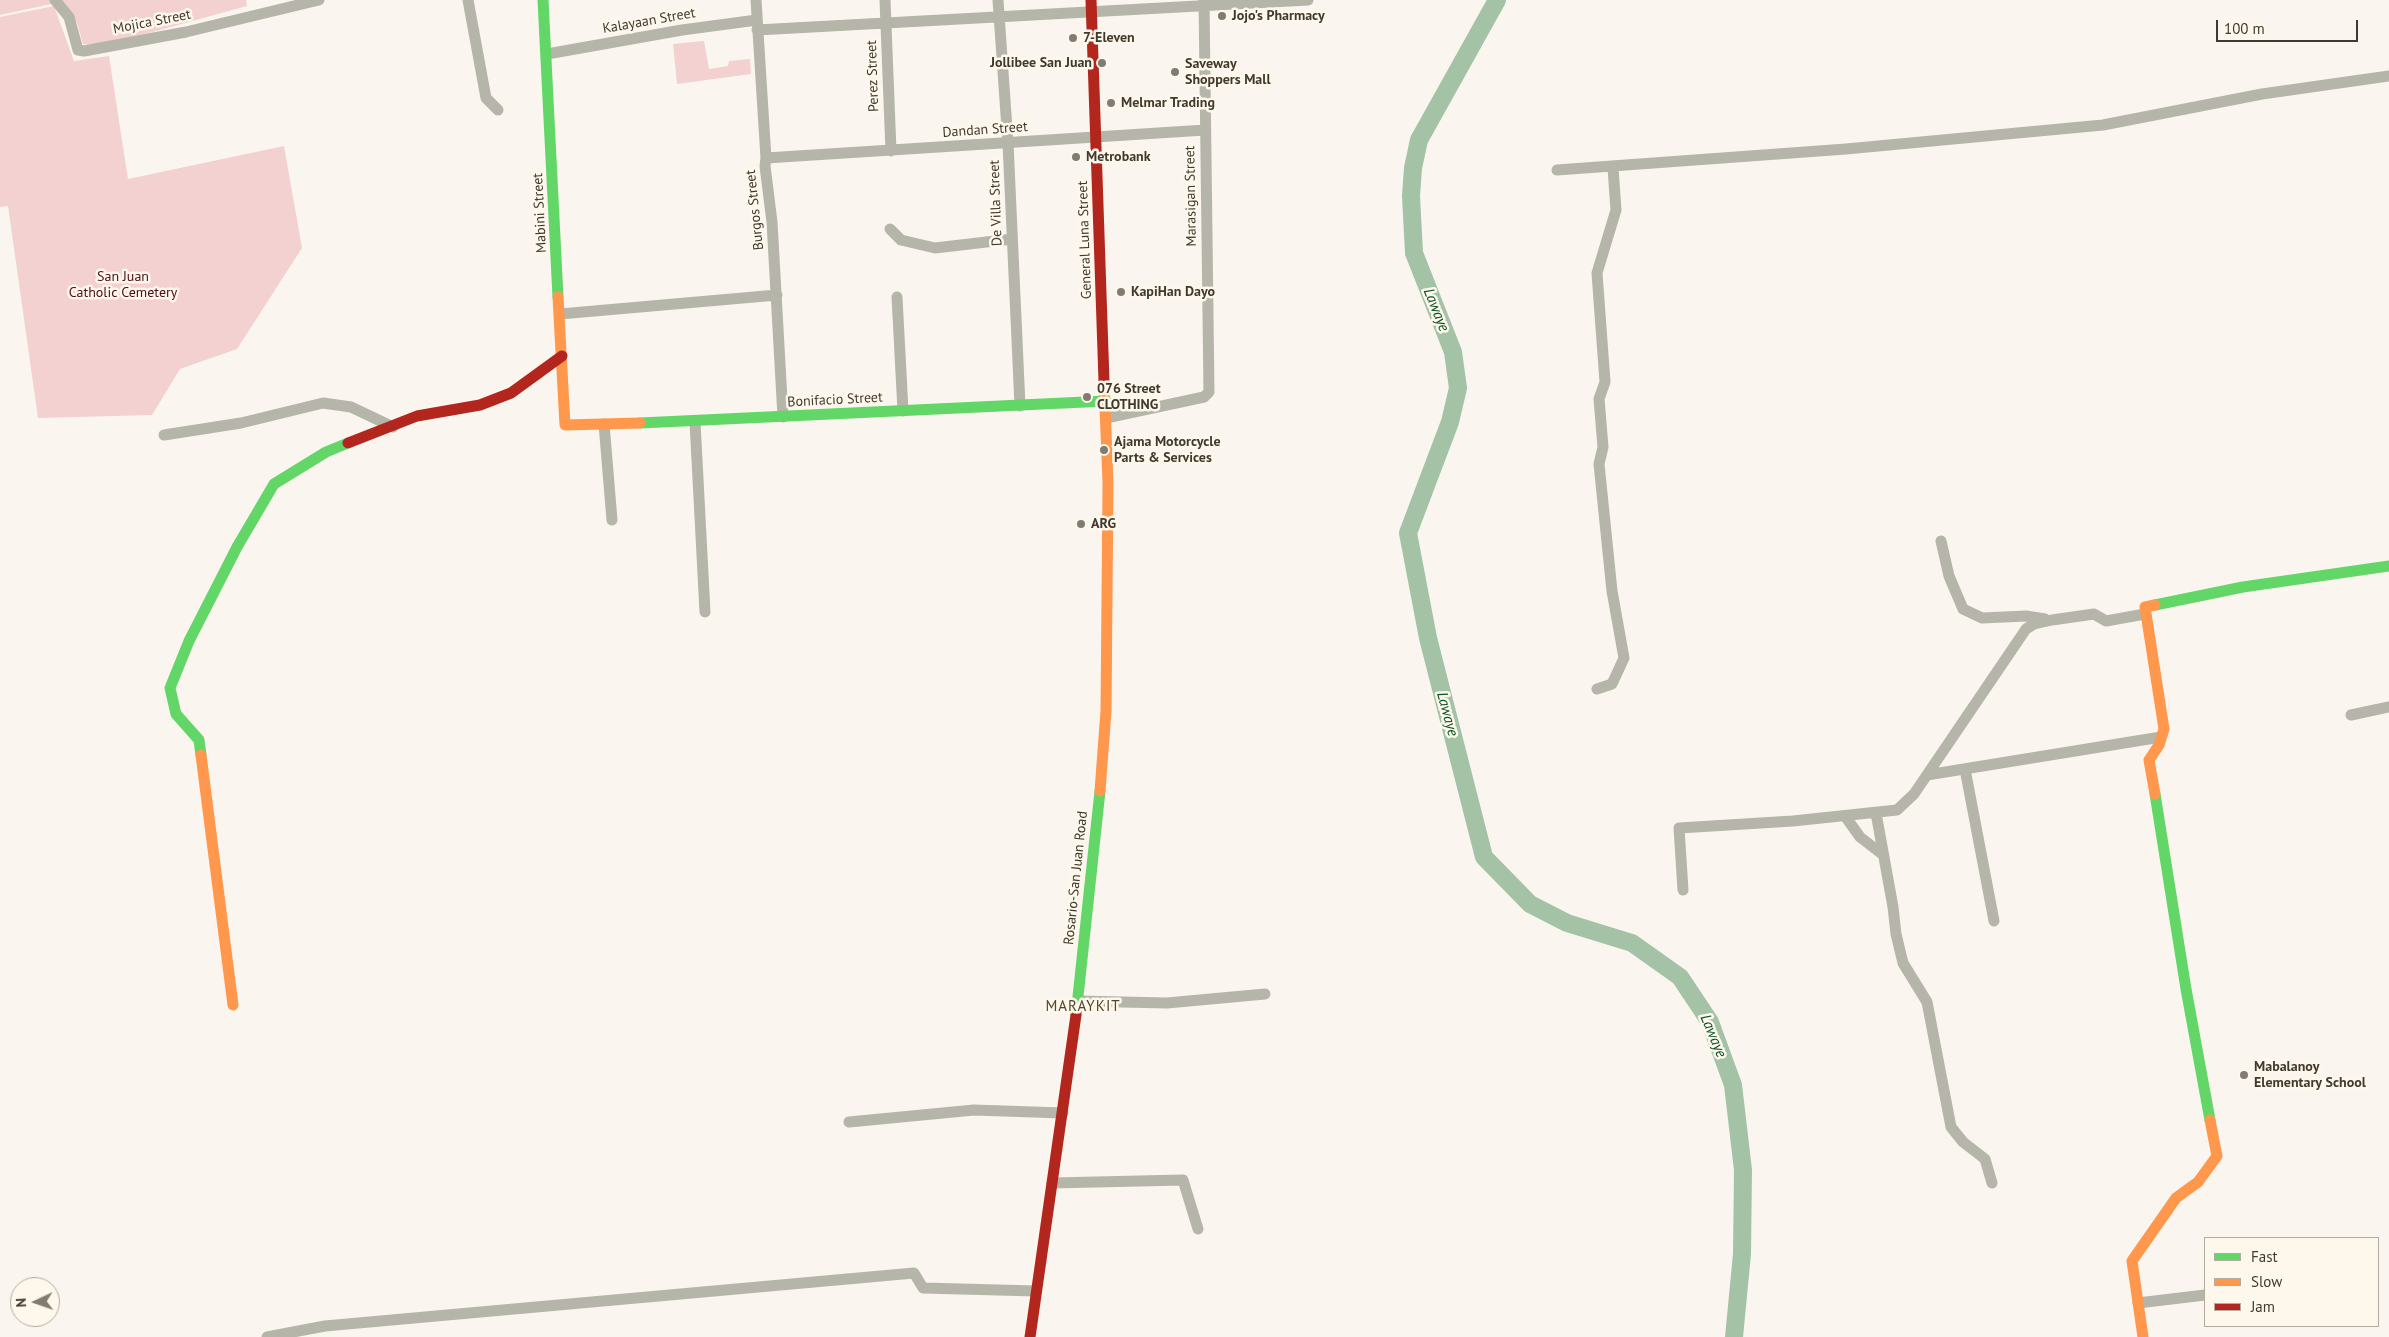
<!DOCTYPE html>
<style>
body{margin:0}
#map{position:relative;width:2389px;height:1337px;overflow:hidden;background:#faf6ef;font-family:"PT Sans",sans-serif}
canvas{display:block}
.legend{position:absolute;left:2204px;top:1237px;width:175px;height:90px;box-sizing:border-box;background:#fef7eb;border:1px solid #b2ab9f;margin:0;padding:6px 9px;list-style:none;font-size:15px;color:#40392d}
.legend li{display:flex;align-items:center;gap:10px;height:25px}
.legend b{width:25px;border:1px solid #b2ab9f}
.north{position:absolute;left:10px;top:1277px;width:50px;height:50px;box-sizing:border-box;background:#fef7eb;border:1px solid #b2ab9f;border-radius:50%;rotate:267deg;font-size:14px;font-weight:700;line-height:20px;text-align:center;color:#40392d}
.north::after{content:'';display:block;margin:auto;width:18px;height:22px;background:#817b71;clip-path:polygon(50% 0,100% 100%,50% 72%,0 100%)}
.scale{position:absolute;left:2216px;top:20px;width:142px;height:22px;box-sizing:border-box;border:2px solid #40392d;border-top:0;padding-left:6px;font-size:15px;line-height:18px;white-space:nowrap;color:#40392d;-webkit-text-stroke:4px #fef7eb;paint-order:stroke}
</style>
<div id="map">
<canvas width="2389" height="1337"></canvas>
<ul class="legend">
<li><b style="height:6px;background:#63d668"></b>Fast</li>
<li><b style="height:6px;background:#ff974d"></b>Slow</li>
<li><b style="height:6px;background:#b3261e"></b>Jam</li>
</ul>
<div class="north">N</div>
<div class="scale">100 m</div>
</div>
<script>
const ctx = document.querySelector('canvas').getContext('2d');
ctx.lineJoin = 'round';
function fillPath(path, color) {
  ctx.fillStyle = color;
  ctx.fill(path, 'evenodd');
}
function toPath(rows) {
  const path = new Path2D();
  for (const r of rows) {
    path.moveTo(r[0], r[1]);
    for (let i = 2; i < r.length; i += 2) path.lineTo(r[i], r[i + 1]);
  }
  return path;
}
function trace(path, color, width, dash) {
  ctx.strokeStyle = color;
  ctx.lineWidth = width;
  ctx.lineCap = dash ? 'butt' : 'round';
  ctx.setLineDash(dash || []);
  ctx.stroke(path);
}
function label(font, color, halo, rows, align = 'center') {
  ctx.font = font + ' "PT Sans",sans-serif';
  ctx.lineWidth = 5;
  ctx.setLineDash([]);
  ctx.textBaseline = 'middle';
  ctx.strokeStyle = halo;
  ctx.fillStyle = color;
  for (const [text, x, y, turn = 0] of rows) {
    ctx.save();
    ctx.translate(x, y);
    ctx.rotate((+turn || 0) * Math.PI / 180);
    ctx.textAlign = isNaN(turn) ? turn : align;
    if (halo) ctx.strokeText(text, 0, 0);
    ctx.fillText(text, 0, 0);
    ctx.restore();
  }
}
const green = toPath([
 [0,0,246,0,247,6,149,33,94,45,83,44,77,23,61,2,0,15],
 [54,6,74,61,109,56,128,179,284,146,302,248,237,349,180,369,152,415,38,418,8,206,0,207,0,17],
 [704,41,709,69,728,66,729,61,750,59,751,74,677,84,673,44]
]);
const river = toPath([
 [1497,0,1419,140,1413,168,1411,196,1414,253,1453,352,1458,388,1450,422,1408,533,1428,638,1484,857,1530,904,1567,923,1632,943,1680,977,1710,1022,1733,1085,1743,1170,1742,1254,1734,1337]
]);
const street = toPath([
 [55,0,69,17,78,50,84,51,186,32,319,0],
 [468,0,486,98,498,110],
 [756,0,766,158,765,166,772,222,783,417],
 [885,0,891,151],
 [998,0,1008,143,1020,406],
 [757,30,1308,0],
 [547,54,682,30,757,20],
 [766,158,1205,130],
 [1557,170,1846,149,2103,125,2262,94,2389,76],
 [890,229,901,240,935,248,1012,239],
 [897,297,903,411],
 [560,314,777,295],
 [1106,418,1204,397,1209,392,1204,0],
 [695,422,705,612],
 [604,424,612,520],
 [164,435,241,423,323,403,351,407,393,427],
 [1941,541,1949,576,1963,609,1982,618,2026,616,2045,619],
 [1597,689,1612,684,1624,658,1612,591,1599,464,1603,447,1599,399,1605,382,1597,273,1616,210,1613,168],
 [2351,715,2389,707],
 [1965,769,1994,921],
 [1927,775,2161,737],
 [1876,813,1893,907,1896,934,1903,963,1927,1002,1951,1127,1963,1142,1985,1159,1992,1183],
 [1845,816,1860,837,1882,854],
 [1683,890,1679,828,1793,821,1897,810,1914,794,2026,629,2034,624,2052,620,2094,614,2106,621,2145,614],
 [1078,1001,1167,1003,1265,994],
 [849,1122,974,1110,1063,1113],
 [1052,1183,1183,1180,1198,1229],
 [2138,1303,2205,1295],
 [267,1337,325,1326,914,1273,923,1288,1036,1291]
]);
const fast = toPath([
 [543,0,558,297],
 [640,423,1106,401],
 [2155,605,2243,587,2389,566],
 [201,755,199,740,176,714,170,688,189,641,237,547,274,484,326,452,348,443],
 [2155,794,2186,989,2210,1120],
 [1076,1015,1100,791]
]);
const slow = toPath([
 [558,297,565,425,640,423],
 [201,755,233,1005],
 [1100,791,1106,711,1108,483,1104,381],
 [2155,794,2149,760,2159,745,2164,729,2145,607,2155,605],
 [2143,1337,2132,1261,2176,1198,2198,1182,2217,1156,2210,1120]
]);
const jam = toPath([
 [1091,0,1104,381],
 [348,443,417,416,480,405,511,393,562,356],
 [1030,1337,1076,1015]
]);
const markers = [
 [1222,16,5,"#817b71"],
 [1073,38,5,"#817b71"],
 [1102,63,5,"#817b71"],
 [1175,72,5,"#817b71"],
 [1111,103,5,"#817b71"],
 [1076,157,5,"#817b71"],
 [1121,292,5,"#817b71"],
 [1087,397,5,"#817b71"],
 [1104,450,5,"#817b71"],
 [1081,524,5,"#817b71"],
 [2244,1075,5,"#817b71"]
];
const poiNames = [
 ["Jojo's Pharmacy",1232,16],
 ["7-Eleven",1083,38],
 ["Jollibee San Juan",1092,63,"right"],
 ["Saveway",1185,64],
 ["Shoppers Mall",1185,80],
 ["Melmar Trading",1121,103],
 ["Metrobank",1086,157],
 ["KapiHan Dayo",1131,292],
 ["076 Street",1097,389],
 ["CLOTHING",1097,405],
 ["Ajama Motorcycle",1114,442],
 ["Parts & Services",1114,458],
 ["ARG",1091,524],
 ["Mabalanoy",2254,1067],
 ["Elementary School",2254,1083]
];
const streetNames = [
 ["Kalayaan Street",649,21,-10],
 ["Mojica Street",152,22,-11],
 ["Perez Street",873,76,-92],
 ["Dandan Street",985,130,-4],
 ["Marasigan Street",1191,196,-91],
 ["De Villa Street",996,203,-92],
 ["Burgos Street",755,210,-96],
 ["Mabini Street",540,213,-93],
 ["General Luna Street",1085,240,-92],
 ["Bonifacio Street",835,400,-3],
 ["Rosario-San Juan Road",1076,878,-84]
];
const parkNames = [
 ["San Juan",123,277],
 ["Catholic Cemetery",123,293]
];
const waterNames = [
 ["Lawaye",1436,310,68],
 ["Lawaye",1447,714,75],
 ["Lawaye",1713,1036,67]
];
const neighbourhoodNames = [
 ["MARAYKIT",1083,1007]
];
fillPath(green, '#f3d1d0');
trace(river, '#a3c2a6', 18);
trace(street, '#b5b5a9', 11);
trace(fast, '#63d668', 11);
trace(slow, '#ff974d', 11);
trace(jam, '#b3261e', 11);
for (const [x, y, r, color] of markers) {
  const dot = new Path2D();
  dot.arc(x, y, r, 0, 2 * Math.PI);
  ctx.fillStyle = color;
  ctx.fill(dot);
  trace(dot, '#fef7eb', 2);
}
label('bold 14px', '#40392d', '#fef7eb', poiNames, 'left');
label('14px', '#40392d', '#fef7eb', streetNames);
label('14px', '#520b1c', '#fef7eb', parkNames);
label('italic 15px', '#085225', '#fef7eb', waterNames);
ctx.letterSpacing = '1px';
label('15px', '#53462c', '#fef7eb', neighbourhoodNames);
ctx.letterSpacing = '0px';
</script>
